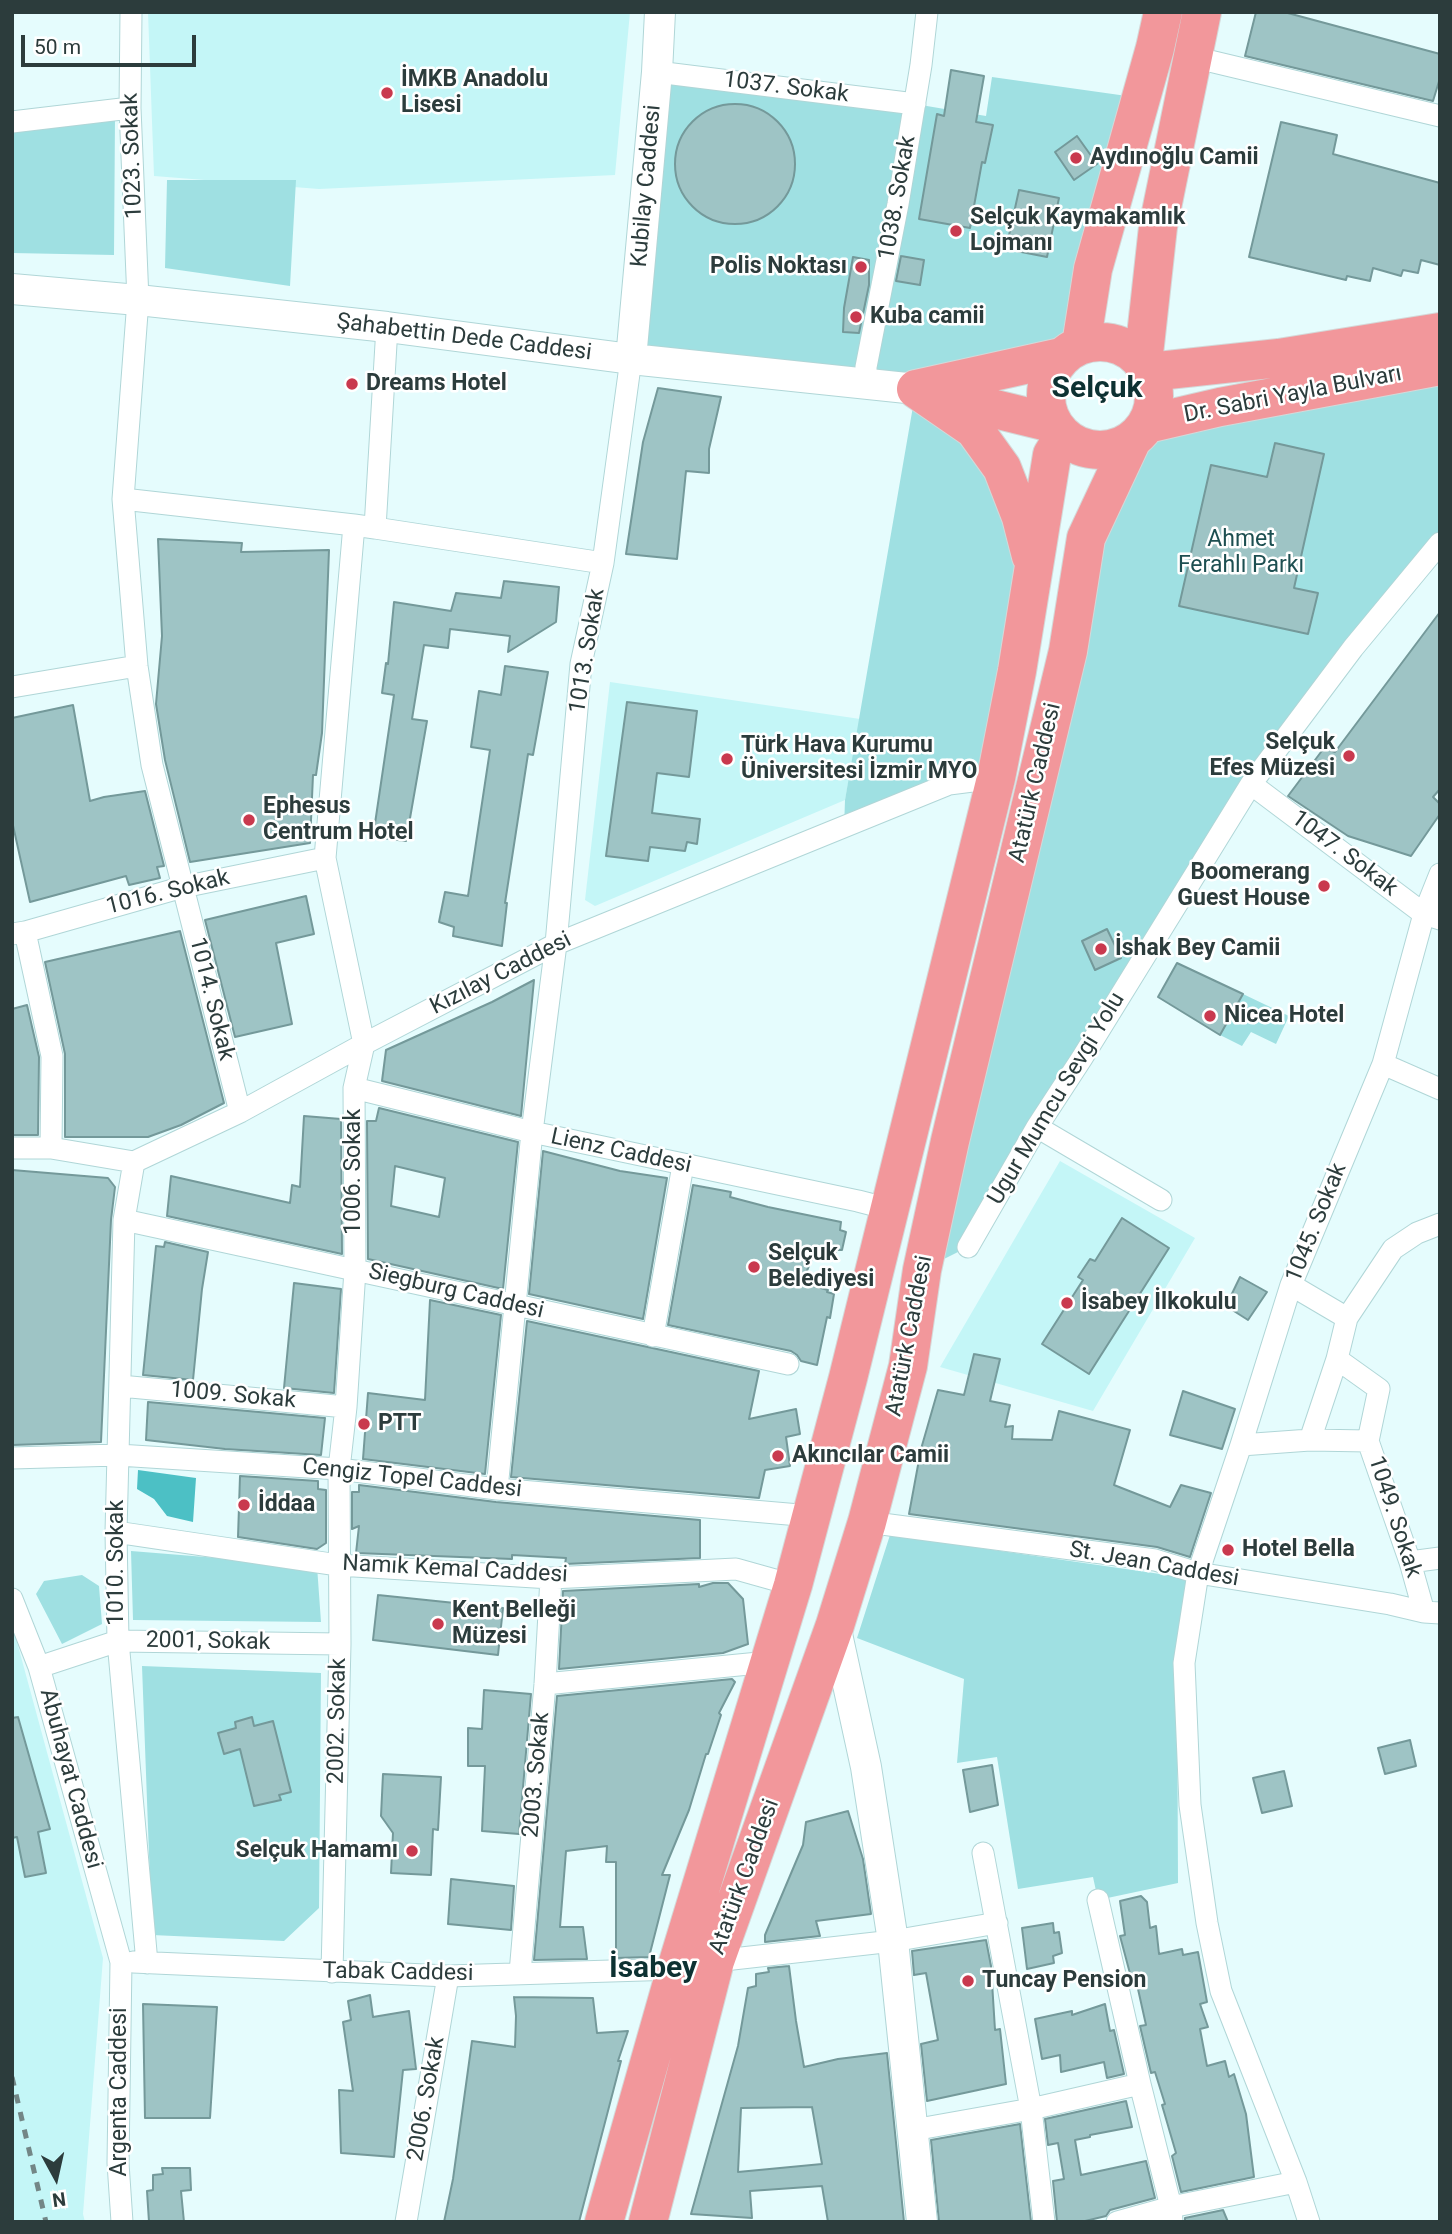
<!DOCTYPE html>
<meta charset="utf-8">
<style>
body{margin:0}
#map{position:relative;width:1452px;height:2234px;overflow:hidden;background:#e5fcfd;font-family:Roboto,sans-serif}
canvas{display:block}
.frame{position:absolute;inset:0;border:14px solid #2c3c3c;pointer-events:none}
.north{position:absolute;left:21px;top:2143px;width:70px;height:70px;-webkit-text-stroke:5px #fff;paint-order:stroke;rotate:172deg;font-size:19px;font-weight:700;line-height:28px;text-align:center;color:#2c3c3c}
.north::after{content:'';display:block;margin:auto;width:24px;height:32px;background:#2c3c3c;clip-path:polygon(50% 0,100% 100%,50% 72%,0 100%)}
.scale{position:absolute;left:21px;top:35px;width:175px;height:32px;box-sizing:border-box;border:4px solid #2c3c3c;border-top:0;padding-left:9px;font-size:21px;line-height:24px;white-space:nowrap;color:#2c3c3c;-webkit-text-stroke:5px #fff;paint-order:stroke}
</style>
<div id="map">
<canvas width="1452" height="2234"></canvas>
<div class="frame"></div>
<div class="north">N</div>
<div class="scale">50 m</div>
</div>
<script>
const ctx = document.querySelector('canvas').getContext('2d');
ctx.lineJoin = 'round';
function fillPath(path, color) {
  ctx.fillStyle = color;
  ctx.fill(path, 'evenodd');
}
function toPath(rows) {
  const path = new Path2D();
  for (const r of rows) {
    if (r.length === 3) {
      path.moveTo(r[0] + r[2], r[1]);
      path.arc(r[0], r[1], r[2], 0, 2 * Math.PI);
      continue;
    }
    path.moveTo(r[0], r[1]);
    for (let i = 2; i < r.length; i += 2) path.lineTo(r[i], r[i + 1]);
  }
  return path;
}
function trace(path, color, width, dash) {
  ctx.strokeStyle = color;
  ctx.lineWidth = width;
  ctx.lineCap = dash ? 'butt' : 'round';
  ctx.setLineDash(dash || []);
  ctx.stroke(path);
}
function label(font, color, halo, rows, align = 'center') {
  ctx.font = font + ' Roboto,sans-serif';
  ctx.lineWidth = 5;
  ctx.setLineDash([]);
  ctx.textBaseline = 'middle';
  ctx.strokeStyle = halo;
  ctx.fillStyle = color;
  for (const [text, x, y, turn = 0] of rows) {
    ctx.save();
    ctx.translate(x, y);
    ctx.rotate((+turn || 0) * Math.PI / 180);
    ctx.textAlign = isNaN(turn) ? turn : align;
    if (halo) ctx.strokeText(text, 0, 0);
    ctx.fillText(text, 0, 0);
    ctx.restore();
  }
}
const built = toPath([
 [148,12,630,12,615,175,319,189,154,176],
 [610,682,860,719,845,800,595,906,585,900],
 [1060,1161,1195,1238,1093,1411,940,1367],
 [12,1599,14,1631,103,1958,83,2214,85,2222,12,2222]
]);
const green = toPath([
 [657,72,915,104,986,116,992,77,1141,98,1081,345,917,389,1021,517,996,778,844,829,845,800,916,389,631,359],
 [115,117,114,255,12,253,12,130],
 [167,180,296,180,290,286,165,268],
 [1440,366,1440,543,1251,784,968,1247,922,1270,1068,651,1132,440],
 [1243,994,1289,1016,1276,1044,1251,1032,1242,1046,1220,1035],
 [890,1535,1188,1578,1177,1650,1178,1883,1098,1900,1093,1877,1018,1889,997,1757,957,1763,964,1679,857,1638],
 [131,1551,317,1566,321,1622,133,1620],
 [82,1575,99,1586,102,1624,62,1644,36,1594,44,1581],
 [142,1666,321,1673,319,1908,284,1941,152,1935]
]);
const water = toPath([
 [138,1470,196,1478,193,1522,167,1516,154,1499,137,1489]
]);
const building = toPath([
 [1256,12,1284,12,1440,54,1440,78,1433,101,1245,56,1256,12],
 [951,70,984,76,976,122,993,125,985,163,982,162,970,228,919,219,937,114,944,116,951,70],
 [735,164,60],
 [1281,122,1337,135,1333,154,1440,183,1440,265,1421,260,1418,273,1403,270,1401,276,1373,268,1370,281,1347,276,1346,280,1249,257,1281,122],
 [1077,136,1097,164,1074,180,1055,152,1077,136],
 [1019,190,1059,198,1047,257,1006,249,1019,190],
 [901,256,924,260,920,285,896,281,901,256],
 [853,257,869,260,869,285,859,333,843,332,844,308,853,257],
 [658,388,721,397,709,449,709,473,686,471,677,559,626,554,643,442,658,388],
 [1275,443,1324,454,1294,588,1318,593,1308,634,1179,606,1211,465,1267,477,1275,443],
 [158,539,242,543,241,552,329,550,322,733,316,775,313,775,310,843,190,862,165,760,156,704,162,636,158,539],
 [504,581,559,587,556,622,508,652,510,636,450,629,448,648,424,645,412,719,427,721,406,841,373,837,394,695,382,693,386,663,388,664,394,602,451,611,456,593,501,598,504,581],
 [1440,612,1440,789,1433,797,1440,804,1440,814,1411,856,1348,836,1288,796,1324,748,1335,752,1440,612],
 [505,666,548,672,533,755,528,754,505,903,507,903,502,946,453,936,454,927,439,922,445,892,468,896,490,750,471,747,479,691,501,695,505,666],
 [627,702,697,711,689,777,657,773,652,813,700,819,697,844,687,842,685,851,650,847,648,861,606,856,627,702],
 [73,705,90,801,104,797,145,791,164,866,157,867,160,878,129,885,126,876,30,902,12,821,12,718,73,705],
 [306,896,314,934,276,943,292,1024,235,1037,205,920,306,896],
 [1107,929,1121,958,1095,970,1082,941,1107,929],
 [180,931,224,1103,181,1125,148,1137,65,1137,65,1054,45,962,180,931],
 [1177,963,1243,994,1220,1035,1158,997,1177,963],
 [534,980,521,1116,382,1081,386,1050,492,1002,534,980],
 [27,1005,39,1057,38,1135,12,1135,12,1009,27,1005],
 [379,1108,518,1142,503,1289,368,1259,367,1121,376,1121,379,1108],
 [395,1166,445,1178,439,1217,391,1206,395,1166],
 [304,1116,341,1119,342,1254,167,1216,171,1176,290,1203,292,1185,300,1187,304,1116],
 [543,1151,620,1171,667,1178,643,1319,529,1294,543,1151],
 [12,1170,108,1178,115,1187,111,1220,101,1442,12,1445,12,1170],
 [693,1185,731,1192,730,1197,768,1207,841,1222,840,1230,846,1232,842,1250,836,1250,835,1255,815,1251,802,1283,828,1290,827,1292,834,1294,830,1318,827,1317,817,1365,801,1361,797,1355,791,1351,668,1325,693,1185],
 [1122,1218,1169,1248,1089,1374,1042,1344,1083,1280,1078,1277,1090,1259,1095,1261,1122,1218],
 [165,1242,208,1252,202,1289,193,1380,143,1375,156,1246,164,1247,165,1242],
 [1240,1277,1267,1292,1248,1320,1226,1306,1240,1277],
 [294,1283,341,1289,334,1393,284,1388,294,1283],
 [430,1300,501,1315,485,1474,363,1459,368,1393,425,1400,430,1300],
 [527,1321,759,1371,749,1419,796,1409,800,1434,786,1437,790,1466,765,1470,759,1498,511,1477,527,1321],
 [974,1354,1000,1359,990,1401,1010,1405,1005,1427,1013,1426,1012,1439,1052,1440,1059,1411,1130,1430,1114,1485,1170,1507,1181,1485,1211,1493,1190,1557,1157,1547,909,1514,921,1449,938,1390,964,1395,974,1354],
 [1183,1391,1235,1409,1222,1449,1170,1435,1183,1391],
 [148,1402,325,1418,321,1455,225,1449,146,1440,148,1402],
 [240,1476,318,1481,318,1489,326,1490,326,1543,317,1549,238,1537,240,1476],
 [359,1485,496,1502,700,1520,700,1558,565,1564,566,1558,512,1555,512,1559,356,1553,359,1526,352,1529,352,1492,359,1492,359,1485],
 [713,1583,728,1583,743,1599,748,1644,723,1653,559,1669,563,1591,699,1584,699,1587,713,1583],
 [378,1595,503,1608,498,1655,373,1640,378,1595],
 [732,1679,735,1682,719,1713,721,1715,708,1754,706,1754,689,1810,662,1875,670,1875,649,1957,616,1958,616,1862,606,1862,607,1846,566,1851,560,1927,583,1927,587,1959,534,1960,557,1696,732,1679],
 [484,1690,531,1694,519,1834,482,1831,485,1766,468,1766,468,1728,482,1729,484,1690],
 [18,1717,50,1829,38,1832,46,1873,25,1877,17,1837,12,1838,12,1718,18,1717],
 [252,1717,254,1726,273,1721,291,1792,279,1795,281,1800,254,1806,240,1749,224,1754,218,1733,236,1728,235,1722,252,1717],
 [1410,1740,1416,1766,1385,1774,1378,1748,1410,1740],
 [992,1765,998,1805,970,1812,963,1770,992,1765],
 [1284,1771,1292,1806,1262,1813,1253,1778,1284,1771],
 [383,1774,441,1777,438,1830,433,1829,431,1875,391,1873,393,1833,381,1816,383,1774],
 [848,1811,863,1859,871,1914,816,1921,820,1936,765,1942,765,1935,803,1845,806,1822,848,1811],
 [451,1879,514,1886,511,1930,448,1924,451,1879],
 [1141,1896,1147,1902,1150,1928,1156,1926,1159,1954,1182,1949,1183,1955,1198,1952,1207,2002,1200,2004,1208,2027,1200,2029,1207,2066,1225,2061,1229,2077,1234,2074,1246,2114,1254,2177,1181,2192,1172,2156,1176,2153,1162,2105,1165,2104,1155,2072,1151,2073,1140,2026,1146,2025,1136,1980,1132,1981,1120,1936,1125,1935,1120,1901,1141,1896],
 [1053,1923,1054,1933,1059,1932,1062,1953,1053,1956,1054,1963,1027,1969,1022,1928,1053,1923],
 [986,1940,991,1966,995,2030,1000,2029,1006,2084,927,2101,921,2044,938,2040,926,1973,914,1975,912,1951,986,1940],
 [789,1966,796,2021,804,2067,838,2059,887,2053,904,2222,828,2222,822,2186,750,2191,752,2218,691,2214,738,2046,748,1988,756,1986,756,1974,769,1972,768,1968,789,1966],
 [812,2107,822,2164,738,2172,741,2108,812,2107],
 [370,1995,373,2017,409,2011,416,2069,403,2070,394,2157,341,2153,339,2090,353,2091,343,2022,351,2020,348,2001,370,1995],
 [514,1997,593,1998,597,2033,628,2031,618,2061,621,2061,579,2222,444,2222,453,2179,472,2041,515,2047,516,2016,514,1997],
 [143,2004,217,2007,210,2118,145,2118,143,2004],
 [1105,2004,1110,2031,1114,2030,1124,2074,1107,2078,1104,2062,1061,2072,1060,2055,1042,2059,1035,2019,1072,2011,1072,2015,1105,2004],
 [1126,2101,1132,2127,1090,2135,1090,2137,1075,2140,1081,2175,1146,2161,1155,2198,1110,2210,1106,2216,1081,2222,1057,2222,1053,2181,1064,2179,1058,2143,1048,2145,1045,2119,1126,2101],
 [1020,2124,1031,2222,939,2222,931,2140,1020,2124],
 [162,2168,190,2168,191,2190,181,2191,184,2222,149,2222,147,2191,153,2190,153,2175,163,2174,162,2168],
 [1223,2210,1228,2222,1185,2222,1185,2218,1223,2210]
]);
const street = toPath([
 [131,12,130,108,138,300,123,499,137,666,152,765,240,1112],
 [1193,57,1440,116],
 [657,72,915,104],
 [12,122,130,108],
 [866,383,866,367,898,204,921,65,927,12],
 [123,499,354,525],
 [375,528,603,563],
 [12,687,137,666],
 [1251,784,1424,914,1440,919],
 [25,932,52,1056,51,1148],
 [12,934,25,932,183,887,325,858],
 [1383,1064,1440,1089],
 [354,1088,532,1132,858,1201,889,1209],
 [1037,1127,1161,1200],
 [12,1148,51,1148,134,1162,240,1112,364,1044,556,944,949,784,996,778],
 [134,1162,124,1220,116,1532,118,1641,147,1963],
 [124,1220,788,1364],
 [968,1247,1037,1127,1082,1058,1251,784,1353,648,1440,543],
 [1291,1285,1347,1318],
 [653,1336,683,1165],
 [1337,1359,1379,1389,1368,1441,1410,1562,1424,1612],
 [120,1386,346,1407],
 [1310,1440,1337,1359,1347,1318,1393,1249,1417,1233,1440,1224],
 [1241,1445,1310,1440,1368,1441],
 [12,1458,118,1455,339,1469,497,1489,811,1516],
 [497,1489,532,1132,556,944,581,664,603,563,631,359],
 [867,1522,1155,1560,1198,1573,1390,1604,1424,1612,1440,1613],
 [116,1532,338,1565,551,1578,736,1569,793,1585],
 [1410,1562,1440,1558],
 [12,1599,39,1667,121,1962,118,2163,122,2222],
 [39,1667,118,1641,340,1644],
 [545,1684,769,1662],
 [983,1853,1031,2109,1044,2222],
 [1098,1900,1140,2084,1171,2207,1172,2222],
 [715,1961,893,1941,997,1923],
 [133,1962,448,1976,676,1969],
 [332,1972,340,1644,339,1469,346,1407,355,1270,354,1088,364,1044,325,858,354,525,375,528,387,327],
 [520,1973,545,1684,551,1578],
 [913,2130,1031,2109,1140,2084],
 [406,2222,448,1976],
 [1117,2222,1171,2207,1296,2182],
 [1309,2222,1296,2182,1221,1991,1207,1923,1190,1805,1184,1663,1198,1573,1241,1445,1291,1285,1383,1064,1424,914,1440,874]
]);
const secondary = toPath([
 [12,289,138,300,387,327,631,359,916,389],
 [631,359,657,72,660,12],
 [835,1625,866,1767,893,1941,922,2222]
]);
const highway = toPath([
 [1100,396,54],
 [1081,345,1093,269,1155,48,1163,12],
 [1143,363,1158,227,1202,12],
 [1149,372,1279,358,1440,332],
 [916,389,974,429,1002,468,1021,517,1031,556],
 [916,389,1061,357],
 [942,396,1052,423],
 [1147,424,1220,407,1440,366],
 [604,2222,676,1969,793,1585,848,1378,996,778,1017,671,1052,455,1063,437],
 [648,2222,715,1961,835,1625,867,1522,908,1366,922,1270,950,1141,1068,651,1086,538,1132,440]
]);
const rail = toPath([
 [12,2077,46,2222]
]);
const markers = [
 [387,93,7,"#c9394e"],
 [1076,158,7,"#c9394e"],
 [956,231,7,"#c9394e"],
 [861,267,7,"#c9394e"],
 [856,317,7,"#c9394e"],
 [352,384,7,"#c9394e"],
 [1349,756,7,"#c9394e"],
 [727,759,7,"#c9394e"],
 [249,820,7,"#c9394e"],
 [1324,886,7,"#c9394e"],
 [1101,949,7,"#c9394e"],
 [1210,1016,7,"#c9394e"],
 [754,1267,7,"#c9394e"],
 [1067,1303,7,"#c9394e"],
 [364,1424,7,"#c9394e"],
 [778,1456,7,"#c9394e"],
 [244,1505,7,"#c9394e"],
 [1228,1550,7,"#c9394e"],
 [438,1624,7,"#c9394e"],
 [412,1851,7,"#c9394e"],
 [968,1981,7,"#c9394e"]
];
const poiNames = [
 ["İMKB Anadolu",401,80],
 ["Lisesi",401,106],
 ["Aydınoğlu Camii",1090,158],
 ["Selçuk Kaymakamlık",970,218],
 ["Lojmanı",970,244],
 ["Polis Noktası",847,267,"right"],
 ["Kuba camii",870,317],
 ["Dreams Hotel",366,384],
 ["Selçuk",1335,743,"right"],
 ["Efes Müzesi",1335,769,"right"],
 ["Türk Hava Kurumu",741,746],
 ["Üniversitesi İzmir MYO",741,772],
 ["Ephesus",263,807],
 ["Centrum Hotel",263,833],
 ["Boomerang",1310,873,"right"],
 ["Guest House",1310,899,"right"],
 ["İshak Bey Camii",1115,949],
 ["Nicea Hotel",1224,1016],
 ["Selçuk",768,1254],
 ["Belediyesi",768,1280],
 ["İsabey İlkokulu",1081,1303],
 ["PTT",378,1424],
 ["Akıncılar Camii",792,1456],
 ["İddaa",258,1505],
 ["Hotel Bella",1242,1550],
 ["Kent Belleği",452,1611],
 ["Müzesi",452,1637],
 ["Selçuk Hamamı",398,1851,"right"],
 ["Tuncay Pension",982,1981]
];
const streetNames = [
 ["1037. Sokak",786,88,7],
 ["1023. Sokak",133,156,-92],
 ["Kubilay Caddesi",647,186,-85],
 ["1038. Sokak",898,198,-80],
 ["Şahabettin Dede Caddesi",464,338,7],
 ["Dr. Sabri Yayla Bulvarı",1293,395,-11],
 ["1013. Sokak",588,651,-81],
 ["Atatürk Caddesi",1036,783,-77],
 ["1047. Sokak",1344,854,37],
 ["1016. Sokak",168,893,-14],
 ["Kızılay Caddesi",501,974,-27],
 ["1014. Sokak",211,999,76],
 ["Ugur Mumcu Sevgi Yolu",1057,1099,-59],
 ["Lienz Caddesi",621,1152,12],
 ["1006. Sokak",354,1172,-90],
 ["1045. Sokak",1317,1223,-68],
 ["Siegburg Caddesi",456,1292,13],
 ["Atatürk Caddesi",910,1336,-79],
 ["1009. Sokak",233,1396,5],
 ["Cengiz Topel Caddesi",412,1479,6],
 ["1049. Sokak",1394,1517,72],
 ["1010. Sokak",117,1563,-90],
 ["St. Jean Caddesi",1154,1565,10],
 ["Namık Kemal Caddesi",455,1570,3],
 ["2001, Sokak",208,1642,1],
 ["2002. Sokak",338,1721,-89],
 ["2003. Sokak",537,1775,-85],
 ["Abuhayat Caddesi",70,1779,75],
 ["Atatürk Caddesi",745,1877,-70],
 ["Tabak Caddesi",398,1973,1],
 ["Argenta Caddesi",120,2092,-90],
 ["2006. Sokak",427,2099,-80]
];
const parkNames = [
 ["Ahmet",1241,540],
 ["Ferahlı Parkı",1241,566]
];
const districtNames = [
 ["Selçuk",1097,389],
 ["İsabey",653,1969]
];
fillPath(built, '#c4f6f7');
fillPath(green, '#9fe0e2');
fillPath(water, '#4cc0c5');
fillPath(building, '#9ec4c5');
trace(building, '#74999a', 2);
trace(street, '#b0d6d7', 23);
trace(secondary, '#b0d6d7', 32);
trace(highway, '#d5d8d8', 40);
trace(street, '#fff', 21);
trace(secondary, '#fff', 30);
trace(highway, '#f2979b', 38);
trace(rail, '#738686', 5, [9, 9]);
for (const [x, y, r, color] of markers) {
  const dot = new Path2D();
  dot.arc(x, y, r, 0, 2 * Math.PI);
  ctx.fillStyle = color;
  ctx.fill(dot);
  trace(dot, '#fff', 2.5);
}
label('bold 23px', '#2c3c3c', '#fff', poiNames, 'left');
label('23px', '#2c3c3c', '#fff', streetNames);
label('23px', '#1d4f51', '#fff', parkNames);
label('bold 30px', '#0d3132', '#fff', districtNames);
</script>
